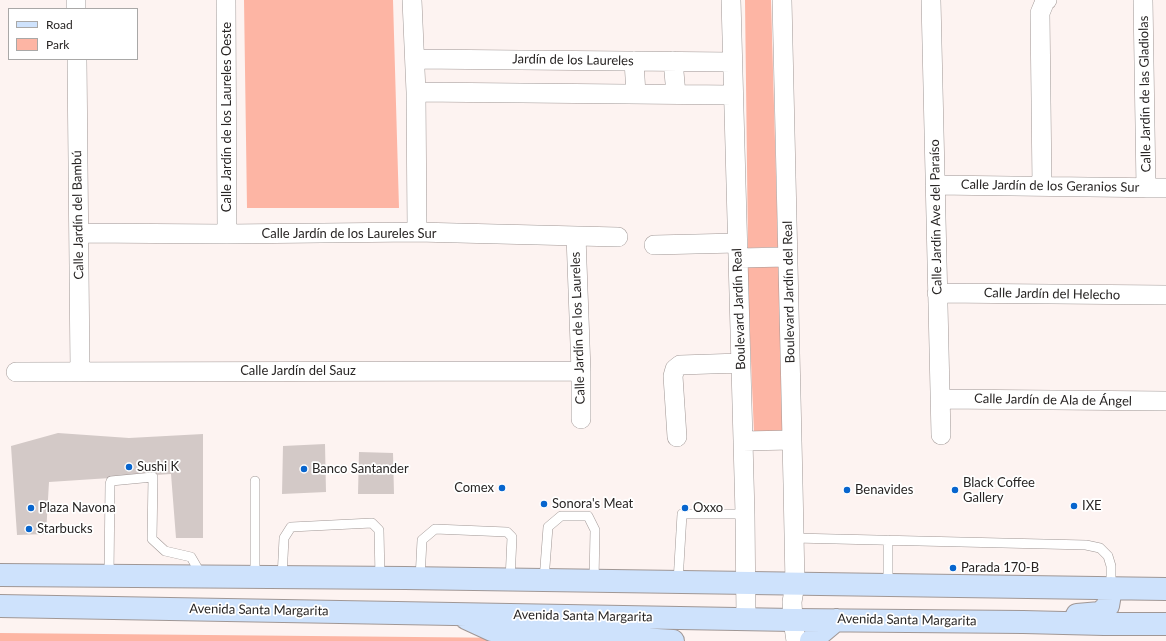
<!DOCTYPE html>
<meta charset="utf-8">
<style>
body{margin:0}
#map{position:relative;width:1166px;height:641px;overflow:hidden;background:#fdf3f1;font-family:Lato,sans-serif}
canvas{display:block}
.legend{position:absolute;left:8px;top:8px;width:130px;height:52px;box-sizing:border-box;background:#fff;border:1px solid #a9a8a7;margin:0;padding:5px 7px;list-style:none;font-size:12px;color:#282524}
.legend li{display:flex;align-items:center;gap:8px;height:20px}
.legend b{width:20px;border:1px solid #a9a8a7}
</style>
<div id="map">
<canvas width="1166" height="641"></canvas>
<ul class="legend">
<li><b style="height:5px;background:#cee2fc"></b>Road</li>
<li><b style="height:11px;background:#fdb5a4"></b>Park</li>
</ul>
</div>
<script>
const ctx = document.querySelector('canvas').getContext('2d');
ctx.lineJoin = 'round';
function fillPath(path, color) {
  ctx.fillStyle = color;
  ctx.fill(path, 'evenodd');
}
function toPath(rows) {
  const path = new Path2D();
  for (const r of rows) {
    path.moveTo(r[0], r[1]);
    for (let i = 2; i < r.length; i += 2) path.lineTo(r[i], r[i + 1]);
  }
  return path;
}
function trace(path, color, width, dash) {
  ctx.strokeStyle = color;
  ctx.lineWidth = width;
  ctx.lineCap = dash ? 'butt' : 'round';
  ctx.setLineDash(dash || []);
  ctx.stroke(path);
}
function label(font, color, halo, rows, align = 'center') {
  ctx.font = font + ' Lato,sans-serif';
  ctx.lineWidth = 3.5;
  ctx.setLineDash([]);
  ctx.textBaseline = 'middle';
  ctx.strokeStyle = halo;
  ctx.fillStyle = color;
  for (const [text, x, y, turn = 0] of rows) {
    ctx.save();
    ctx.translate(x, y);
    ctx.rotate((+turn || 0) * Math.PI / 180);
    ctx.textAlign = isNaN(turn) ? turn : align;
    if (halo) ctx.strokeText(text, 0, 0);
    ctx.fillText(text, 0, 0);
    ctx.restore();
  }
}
const green = toPath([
 [244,0,393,0,399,208,247,208],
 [745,0,771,0,778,247,748,248],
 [779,265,784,433,754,433,747,266],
 [0,633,622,639,622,641,0,641]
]);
const building = toPath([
 [58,433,129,438,203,434,203,538,176,538,171,474,49,482,46,534,17,535,11,446],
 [325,444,326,492,282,494,283,446],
 [359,452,393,453,394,494,358,494]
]);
const lane = toPath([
 [255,481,255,577],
 [794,538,1086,545,1100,548,1108,556,1111,566,1111,588],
 [109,576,110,484,111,481,153,477,152,539,165,551,191,557,202,576],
 [282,578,284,538,291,527,372,523,379,530,380,578],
 [420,579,422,540,435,529,507,532,512,537,510,580],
 [544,580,548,527,561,516,588,516,595,530,594,581],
 [678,582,682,514,745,514],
 [888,585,888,540]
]);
const street = toPath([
 [76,0,76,9],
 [226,0,227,234],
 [412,0,416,92,417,232],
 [731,0,745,514,746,619],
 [782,0,793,484,795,584,792,602,793,620,796,641],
 [931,0,941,435],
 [1143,0,1146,188],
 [77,59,80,371],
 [415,59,732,62],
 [634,61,636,94],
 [673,61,676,94],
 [416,92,733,95],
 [935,185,1166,188],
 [1042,186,1040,13,1045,1,1047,0],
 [79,233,227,234,417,232,618,237],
 [576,236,581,371,581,419],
 [654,245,737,243],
 [738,258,788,257],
 [937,293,1166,295],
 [16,372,581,371],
 [940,399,1166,401],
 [677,437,673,376,675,369,680,365,741,363],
 [743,441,792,440]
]);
const secondary = toPath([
 [0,575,405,578,1166,589],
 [0,606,793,620,1023,622,1104,624,1166,624],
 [1077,615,1100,613,1108,606,1111,588],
 [466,618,492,630,673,641],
 [811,641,836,620]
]);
const markers = [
 [129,467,4,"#0765ce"],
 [304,469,4,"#0765ce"],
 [502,488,4,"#0765ce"],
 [847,490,4,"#0765ce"],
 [955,490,4,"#0765ce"],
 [544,504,4,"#0765ce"],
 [1074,506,4,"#0765ce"],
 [31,508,4,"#0765ce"],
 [685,508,4,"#0765ce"],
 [29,529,4,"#0765ce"],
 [953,568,4,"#0765ce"]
];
const streetNames = [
 ["Jardín de los Laureles",573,60,1],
 ["Calle Jardín de las Gladiolas",1145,94,-91],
 ["Calle Jardín de los Laureles Oeste",227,117,-90],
 ["Calle Jardín de los Geranios Sur",1050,186,1],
 ["Calle Jardín del Bambú",78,215,-91],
 ["Calle Jardín Ave del Paraíso",936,217,-91],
 ["Calle Jardín de los Laureles Sur",349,234],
 ["Boulevard Jardín del Real",789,292,-91],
 ["Calle Jardín del Helecho",1052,294,1],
 ["Boulevard Jardín Real",739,309,-92],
 ["Calle Jardín de los Laureles",578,328,-92],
 ["Calle Jardín del Sauz",298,371],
 ["Calle Jardín de Ala de Ángel",1053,400,1],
 ["Avenida Santa Margarita",259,610,1],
 ["Avenida Santa Margarita",583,616,1],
 ["Avenida Santa Margarita",907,620,1]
];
const poiNames = [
 ["Sushi K",137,467],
 ["Banco Santander",312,469],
 ["Black Coffee",963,483],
 ["Gallery",963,498],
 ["Comex",494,488,"right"],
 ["Benavides",855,490],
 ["Sonora's Meat",552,504],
 ["IXE",1082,506],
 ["Plaza Navona",39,508],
 ["Oxxo",693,508],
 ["Starbucks",37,529],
 ["Parada 170-B",961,568]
];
fillPath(green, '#fdb5a4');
fillPath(building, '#d3c9c7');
trace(lane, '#a09795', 10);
trace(street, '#a09795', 20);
trace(secondary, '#a09795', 24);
trace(lane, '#fff', 9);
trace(street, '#fff', 19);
trace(secondary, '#cee2fc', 22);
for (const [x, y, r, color] of markers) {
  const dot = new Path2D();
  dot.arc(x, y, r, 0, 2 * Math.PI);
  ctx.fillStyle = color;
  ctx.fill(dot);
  trace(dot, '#fff', 1.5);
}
label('13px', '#282524', '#fff', streetNames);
label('13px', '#282524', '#fff', poiNames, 'left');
</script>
